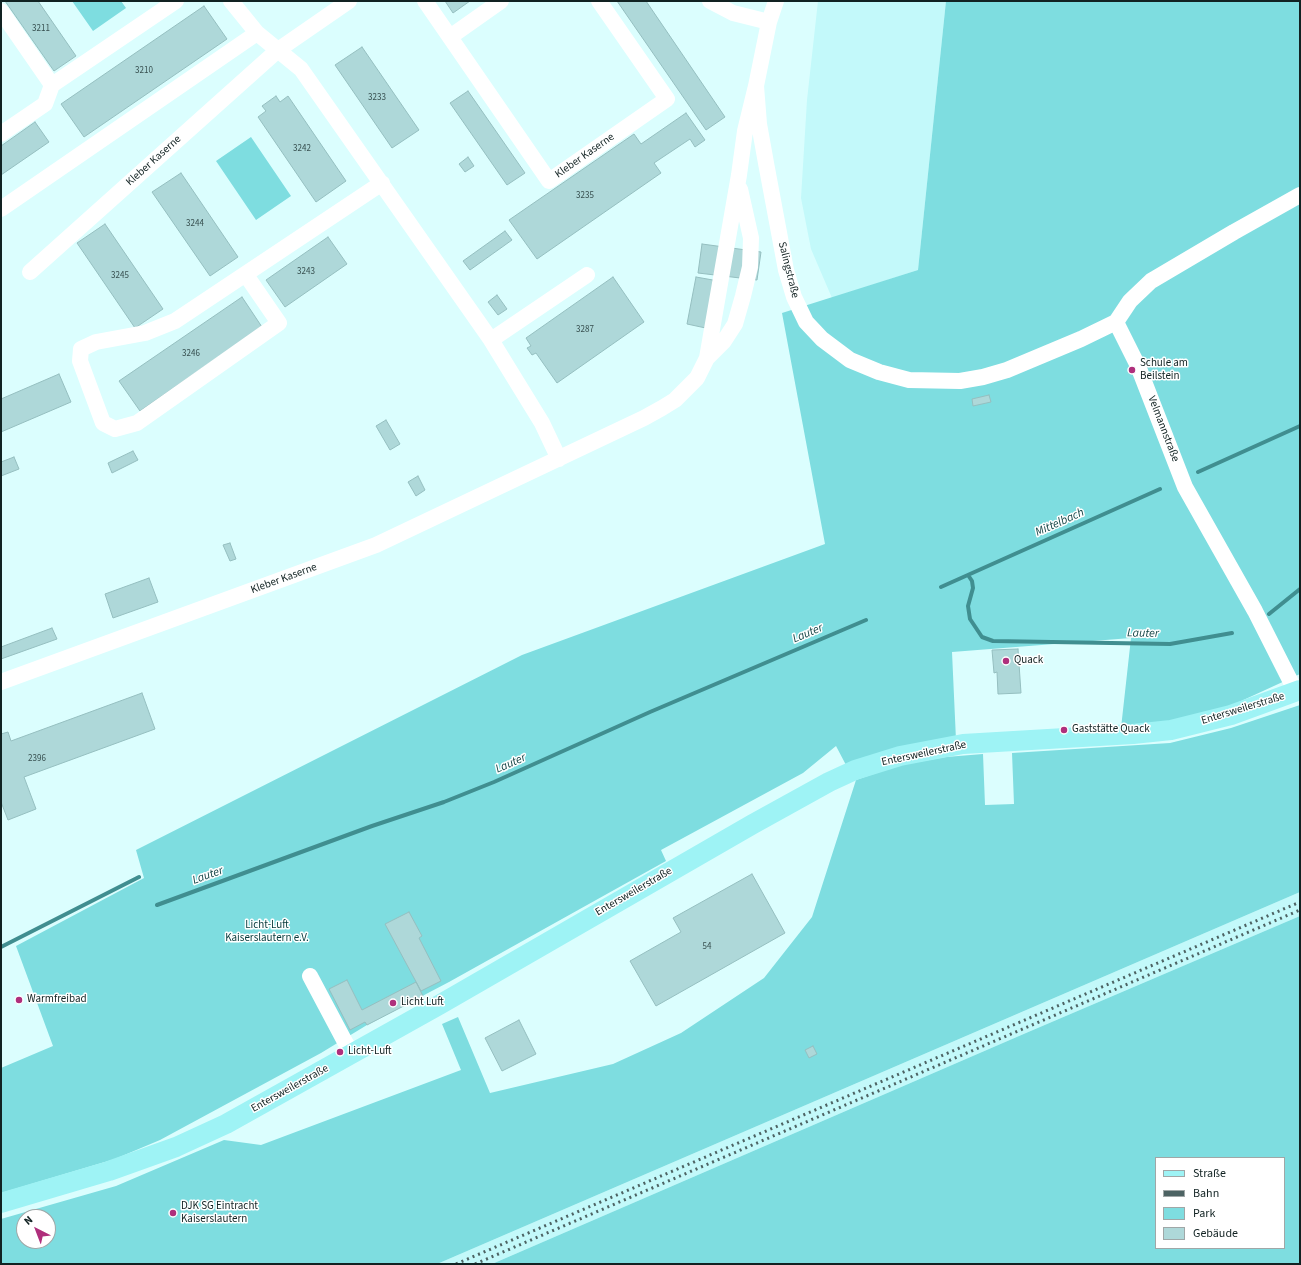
<!DOCTYPE html>
<meta charset="utf-8">
<style>
body{margin:0}
#map{position:relative;width:1301px;height:1265px;overflow:hidden;background:#dbfefe;font-family:"Source Sans 3",sans-serif}
canvas{display:block}
.frame{position:absolute;inset:0;border:2px solid #122;pointer-events:none}
.legend{position:absolute;left:1155px;top:1157px;width:130px;height:92px;box-sizing:border-box;background:#fff;border:1px solid #a0a7a7;margin:0;padding:5px 7px;list-style:none;font-size:12px;color:#122}
.legend li{display:flex;align-items:center;gap:8px;height:20px}
.legend b{width:20px;border:1px solid #a0a7a7}
.north{position:absolute;left:16px;top:1209px;width:40px;height:40px;box-sizing:border-box;background:#fff;border:1px solid #a0a7a7;border-radius:50%;rotate:318deg;font-size:11px;font-weight:700;line-height:16px;text-align:center;color:#122}
.north::after{content:'';display:block;margin:auto;width:14px;height:18px;background:#af2f7c;clip-path:polygon(50% 0,100% 100%,50% 72%,0 100%)}
</style>
<div id="map">
<canvas width="1301" height="1265"></canvas>
<div class="frame"></div>
<ul class="legend">
<li><b style="height:5px;background:#9ef3f5"></b>Straße</li>
<li><b style="height:5px;background:#4d6363"></b>Bahn</li>
<li><b style="height:11px;background:#7edde0"></b>Park</li>
<li><b style="height:11px;background:#aed8d9"></b>Gebäude</li>
</ul>
<div class="north">N</div>
</div>
<script>
const ctx = document.querySelector('canvas').getContext('2d');
ctx.lineJoin = 'round';
function fillPath(path, color) {
  ctx.fillStyle = color;
  ctx.fill(path, 'evenodd');
}
function toPath(rows) {
  const path = new Path2D();
  for (const r of rows) {
    path.moveTo(r[0], r[1]);
    for (let i = 2; i < r.length; i += 2) path.lineTo(r[i], r[i + 1]);
  }
  return path;
}
function trace(path, color, width, dash) {
  ctx.strokeStyle = color;
  ctx.lineWidth = width;
  ctx.lineCap = dash ? 'butt' : 'round';
  ctx.setLineDash(dash || []);
  ctx.stroke(path);
}
function label(font, color, halo, rows, align = 'center') {
  ctx.font = font + ' "Source Sans 3",sans-serif';
  ctx.lineWidth = 3;
  ctx.setLineDash([]);
  ctx.textBaseline = 'middle';
  ctx.strokeStyle = halo;
  ctx.fillStyle = color;
  for (const [text, x, y, turn = 0] of rows) {
    ctx.save();
    ctx.translate(x, y);
    ctx.rotate((+turn || 0) * Math.PI / 180);
    ctx.textAlign = isNaN(turn) ? turn : align;
    if (halo) ctx.strokeText(text, 0, 0);
    ctx.fillText(text, 0, 0);
    ctx.restore();
  }
}
const built = toPath([
 [818,1,946,1,918,270,832,298,811,249,801,198,807,100],
 [1300,892,1300,916,1026,1033,492,1264,437,1264]
]);
const green = toPath([
 [72,1,121,1,126,8,93,31],
 [946,1,1300,1,1300,674,1226,708,1174,721,1121,728,1131,638,952,652,956,740,846,765,836,746,803,773,661,850,666,861,449,982,367,1025,321,1053,160,1140,115,1159,1,1193,1,1068,53,1046,16,946,144,878,136,850,522,655,825,544,782,313,918,270],
 [251,137,291,196,256,220,216,161],
 [1300,705,1300,892,437,1264,1,1264,1,1219,116,1186,224,1140,261,1145,461,1070,442,1024,458,1017,490,1093,613,1064,681,1033,764,978,812,917,856,780,900,765,946,757,983,754,985,805,1014,804,1012,753,1170,743,1231,728],
 [24,1217,48,1217,48,1241,24,1241],
 [1300,916,1300,1264,492,1264,1026,1033],
 [1156,1158,1284,1158,1284,1248,1156,1248]
]);
const stream = toPath([
 [1198,472,1300,426],
 [968,575,972,581,973,588,968,606,970,619,982,637,993,641,1170,644,1232,633],
 [941,587,1160,489],
 [1269,614,1300,589],
 [157,905,372,826,444,802,494,782,650,712,866,620],
 [1,947,139,877]
]);
const building = toPath([
 [5,1,38,1,76,56,54,71,5,1],
 [445,1,470,1,453,13,445,1],
 [617,1,646,1,725,117,706,130,617,1],
 [204,6,227,39,84,137,61,104,204,6],
 [362,47,419,130,392,148,335,65,362,47],
 [468,91,525,173,507,185,450,103,468,91],
 [276,96,280,102,288,96,346,181,316,202,258,117,266,111,262,106,276,96],
 [686,113,705,140,695,147,690,139,654,163,661,173,537,259,509,220,634,134,641,144,686,113],
 [35,122,49,142,1,175,1,146,35,122],
 [468,157,474,166,465,172,459,164,468,157],
 [181,173,238,257,210,276,152,192,181,173],
 [105,224,163,309,135,328,77,243,105,224],
 [505,231,512,240,470,270,463,261,505,231],
 [328,237,347,264,285,307,266,280,328,237],
 [702,244,761,252,757,280,698,273,702,244],
 [613,277,644,322,557,383,536,353,532,355,527,348,531,346,526,338,613,277],
 [696,277,724,282,715,330,687,324,696,277],
 [497,295,507,309,498,315,488,302,497,295],
 [242,297,262,327,140,411,119,381,242,297],
 [59,374,71,402,1,432,1,399,59,374],
 [989,395,991,402,973,406,972,399,989,395],
 [386,420,400,444,390,450,376,426,386,420],
 [133,451,138,460,112,473,108,463,133,451],
 [14,457,19,469,1,476,1,462,14,457],
 [418,476,425,490,416,496,408,482,418,476],
 [230,543,236,559,230,561,223,545,230,543],
 [149,578,158,602,113,618,105,594,149,578],
 [52,628,57,639,1,659,1,647,52,628],
 [1018,649,1021,693,998,694,997,672,994,673,992,650,1018,649],
 [142,693,155,729,24,777,36,809,8,820,1,802,1,734,8,732,11,741,142,693],
 [752,874,785,933,656,1006,630,961,681,932,673,918,752,874],
 [409,912,422,936,419,938,441,981,421,991,385,924,409,912],
 [347,980,362,1010,416,982,423,996,367,1025,365,1022,350,1030,329,989,347,980],
 [519,1020,536,1054,502,1071,485,1038,519,1020],
 [813,1046,817,1054,809,1058,805,1050,813,1046]
]);
const minor = toPath([
 [231,1,257,33,301,69,491,340,542,423,559,459],
 [425,1,549,181,667,99,599,1],
 [710,1,733,13,769,22],
 [776,1,769,22,756,86,759,124,766,163,786,270,794,297,806,322,822,339,850,360,879,372,909,380,960,381,983,377,1007,370,1081,339,1116,322,1130,301,1151,281,1234,232,1300,195],
 [1,11,52,85],
 [450,37,501,1],
 [1,134,45,104,52,85,176,1],
 [1,209,257,33],
 [30,272,278,50,349,1],
 [246,275,279,323,137,423,115,429,103,423,80,361,81,349,96,342,145,333,175,321,382,183],
 [1116,322,1138,366,1185,487,1255,611,1296,692],
 [491,340,587,275],
 [707,358,724,341,735,324,743,296,750,267,751,238,740,189],
 [1,682,376,545,644,418,662,408,675,400,697,378,707,358,739,175,745,131,756,86],
 [310,976,344,1040,352,1054]
]);
const major = toPath([
 [1,1203,109,1171,176,1147,226,1124,439,1005,753,824,829,782,855,770,900,756,963,744,1133,734,1171,730,1231,715,1300,690]
]);
const rail = toPath([
 [456,1264,1300,902],
 [475,1264,1300,910]
]);
const markers = [
 [1132,370,4,"#af2f7c"],
 [1006,661,4,"#af2f7c"],
 [1064,730,4,"#af2f7c"],
 [19,1000,4,"#af2f7c"],
 [393,1003,4,"#af2f7c"],
 [340,1052,4,"#af2f7c"],
 [173,1213,4,"#af2f7c"]
];
const numberNames = [
 ["3211",41,29],
 ["3210",144,71],
 ["3233",377,98],
 ["3242",302,149],
 ["3235",585,196],
 ["3244",195,224],
 ["3243",306,272],
 ["3245",120,276],
 ["3287",585,330],
 ["3246",191,354],
 ["2396",37,759],
 ["54",707,947]
];
const streetNames = [
 ["Kleber Kaserne",585,156,-35],
 ["Kleber Kaserne",154,161,-42],
 ["Salingstraße",788,270,76],
 ["Velmannstraße",1163,429,69],
 ["Kleber Kaserne",284,579,-20],
 ["Entersweilerstraße",1243,709,-17],
 ["Entersweilerstraße",924,754,-12],
 ["Entersweilerstraße",634,892,-30],
 ["Entersweilerstraße",290,1089,-29]
];
const poiNames = [
 ["Schule am",1140,364],
 ["Beilstein",1140,377],
 ["Quack",1014,661],
 ["Gaststätte Quack",1072,730],
 ["Warmfreibad",27,1000],
 ["Licht Luft",401,1003],
 ["Licht-Luft",348,1052],
 ["DJK SG Eintracht",181,1207],
 ["Kaiserslautern",181,1220]
];
const parkNames = [
 ["Licht-Luft",267,926],
 ["Kaiserslautern e.V.",267,939]
];
const waterNames = [
 ["Mittelbach",1060,523,-24],
 ["Lauter",808,634,-23],
 ["Lauter",1143,634,1],
 ["Lauter",511,764,-24],
 ["Lauter",208,876,-20]
];
fillPath(built, '#c3f9fa');
fillPath(green, '#7edde0');
trace(stream, '#408e90', 4);
fillPath(building, '#aed8d9');
trace(building, '#95bfc0', 1);
trace(minor, '#fff', 16);
trace(major, '#9ef3f5', 20);
trace(rail, '#4d6363', 3, [2, 4]);
for (const [x, y, r, color] of markers) {
  const dot = new Path2D();
  dot.arc(x, y, r, 0, 2 * Math.PI);
  ctx.fillStyle = color;
  ctx.fill(dot);
  trace(dot, '#fff', 1.5);
}
label('9px', '#385050', null, numberNames);
label('11px', '#122', '#fff', streetNames);
label('11px', '#122', '#fff', poiNames, 'left');
label('11px', '#05393a', '#fff', parkNames);
label('italic 12px', '#154546', '#fff', waterNames);
</script>
